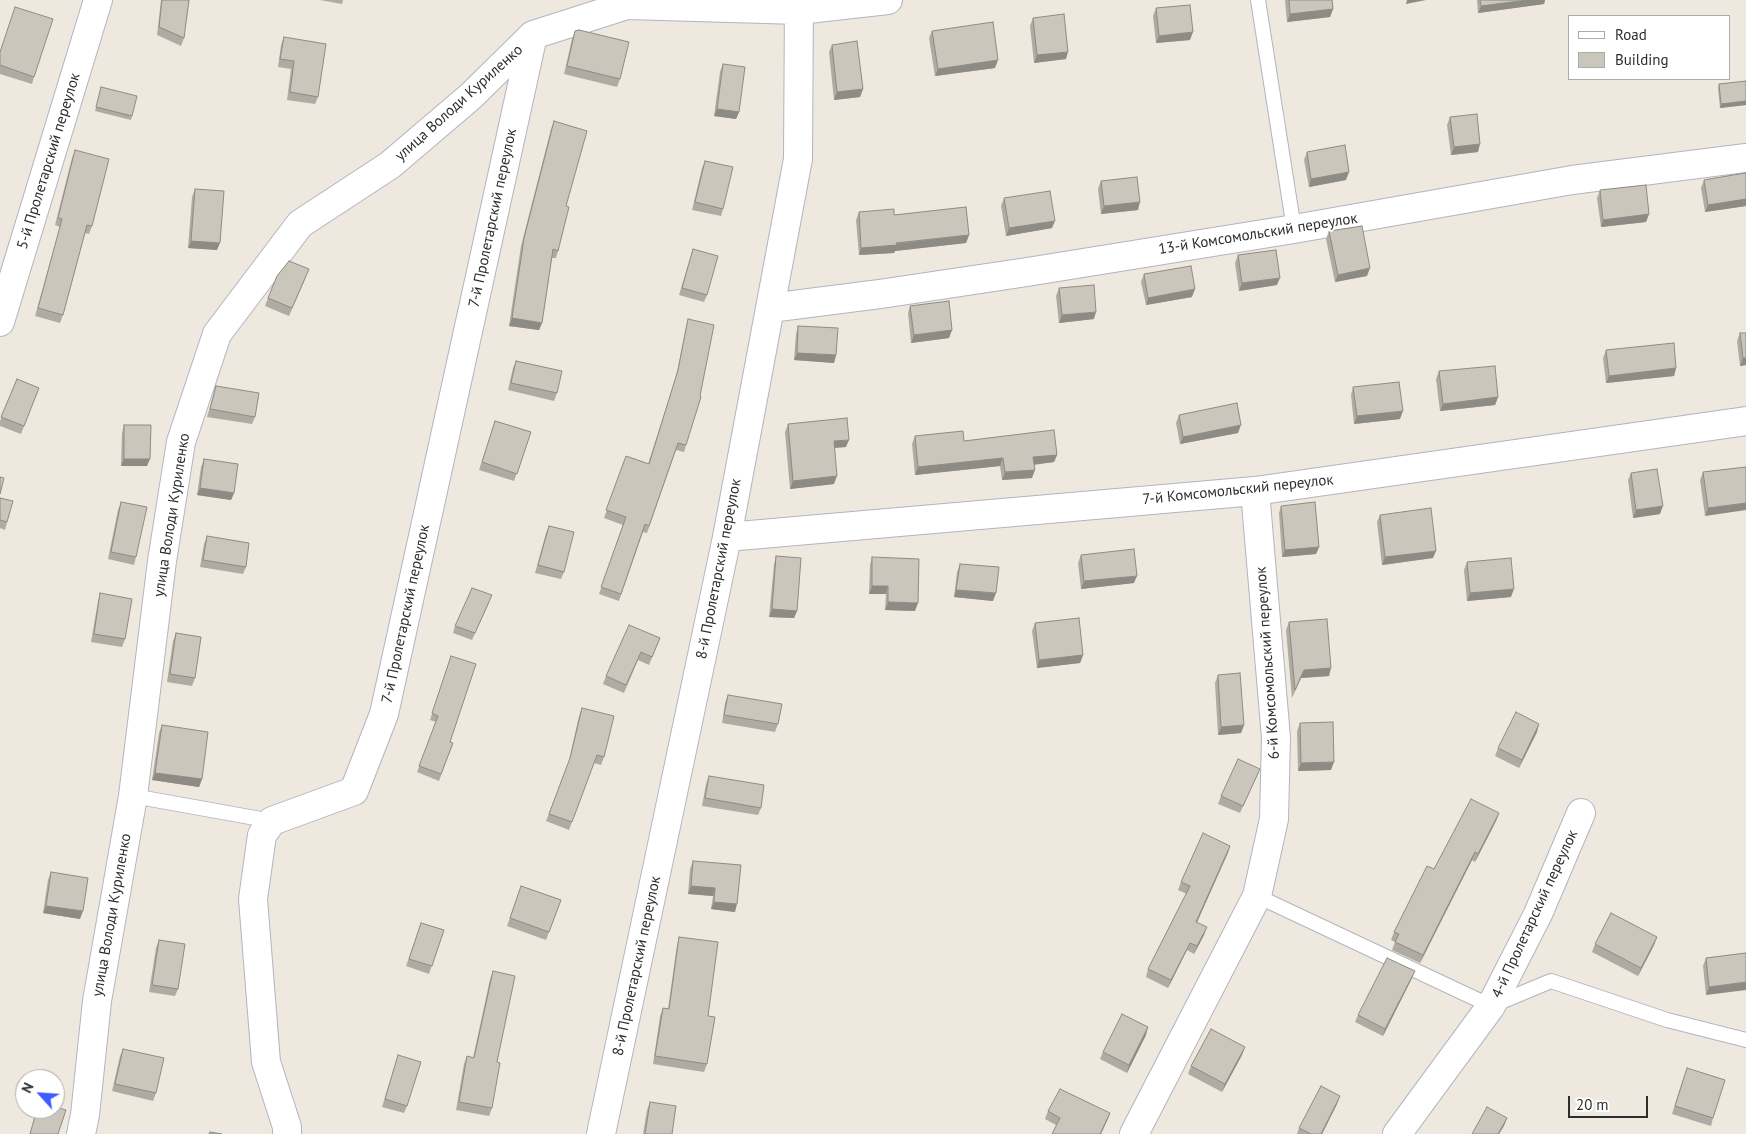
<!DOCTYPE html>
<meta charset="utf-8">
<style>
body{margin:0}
#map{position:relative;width:1746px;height:1134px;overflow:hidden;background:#efe8de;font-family:"PT Sans",sans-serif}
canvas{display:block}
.legend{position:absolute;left:1568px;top:15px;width:162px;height:65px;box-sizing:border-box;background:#fff;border:1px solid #ababab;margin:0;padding:6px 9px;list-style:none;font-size:15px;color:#2d2d2d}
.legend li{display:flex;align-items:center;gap:10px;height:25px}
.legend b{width:25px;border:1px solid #ababab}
.north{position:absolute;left:15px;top:1069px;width:50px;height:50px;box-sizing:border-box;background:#fff;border:1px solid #ababab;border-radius:50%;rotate:296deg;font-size:14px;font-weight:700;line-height:20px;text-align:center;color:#2d2d2d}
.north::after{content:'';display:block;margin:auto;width:18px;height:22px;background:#3b5cff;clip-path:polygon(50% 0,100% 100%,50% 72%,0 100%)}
.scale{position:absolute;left:1568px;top:1096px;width:80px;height:22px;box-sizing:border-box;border:2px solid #2d2d2d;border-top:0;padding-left:6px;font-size:15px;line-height:18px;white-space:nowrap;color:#2d2d2d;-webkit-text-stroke:4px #fff;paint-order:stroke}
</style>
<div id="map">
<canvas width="1746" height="1134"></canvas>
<ul class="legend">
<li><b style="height:6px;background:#fff"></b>Road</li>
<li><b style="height:14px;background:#cbc6bc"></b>Building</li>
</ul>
<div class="north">N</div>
<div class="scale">20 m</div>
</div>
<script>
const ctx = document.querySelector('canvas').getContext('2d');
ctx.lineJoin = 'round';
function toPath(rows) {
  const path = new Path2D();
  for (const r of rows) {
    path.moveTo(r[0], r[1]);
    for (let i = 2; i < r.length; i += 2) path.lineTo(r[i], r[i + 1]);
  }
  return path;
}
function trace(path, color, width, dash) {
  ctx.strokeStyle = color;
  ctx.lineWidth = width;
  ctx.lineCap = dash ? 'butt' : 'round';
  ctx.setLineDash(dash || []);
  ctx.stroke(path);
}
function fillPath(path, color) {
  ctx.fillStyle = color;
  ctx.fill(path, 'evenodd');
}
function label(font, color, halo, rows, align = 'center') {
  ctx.font = font + ' "PT Sans",sans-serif';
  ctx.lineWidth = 4;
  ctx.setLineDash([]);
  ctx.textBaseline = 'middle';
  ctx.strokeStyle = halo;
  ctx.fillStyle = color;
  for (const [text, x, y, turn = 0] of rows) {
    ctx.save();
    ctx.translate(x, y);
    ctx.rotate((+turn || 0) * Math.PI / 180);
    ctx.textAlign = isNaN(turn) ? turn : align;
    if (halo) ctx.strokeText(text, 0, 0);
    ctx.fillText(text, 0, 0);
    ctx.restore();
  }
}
const service = toPath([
 [1258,0,1294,229],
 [133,796,272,821],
 [1257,896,1491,1006,1551,981,1667,1020,1746,1040]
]);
const minor = toPath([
 [770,308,880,294,1027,272,1294,229,1572,180,1746,158],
 [0,322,98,0],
 [727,537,1255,491,1746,421],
 [81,1134,85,1115,97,1001,133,796,162,561,181,442,217,334,300,224,390,165,471,96,533,35,627,5,799,10,888,0],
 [287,1134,287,1127,266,1062,253,899,262,835,272,821,354,791,384,714,533,35],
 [601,1134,727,537,798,159,799,0],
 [1134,1134,1257,896,1274,819,1276,738,1255,491],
 [1397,1134,1491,1006,1538,914,1581,813]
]);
const wall = toPath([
 [161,0,189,0,184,38,181,46,157,35],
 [320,0,343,0,342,4],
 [1285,0,1332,0,1333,9,1330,17,1287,22],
 [1477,0,1545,0,1544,4,1478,13],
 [1156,8,1190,40,1156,43,1153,16],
 [1033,18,1066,59,1034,63,1030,26],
 [575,31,620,79,617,87,564,74,572,39],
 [932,31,995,68,935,76,929,38],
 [284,37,318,97,315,104,287,100,291,69,278,67,281,45],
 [832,45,863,89,860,97,834,100,829,52],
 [0,51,34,77,32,84,0,74],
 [723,64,739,112,736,119,714,116,720,72],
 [1746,81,1746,105,1720,108,1718,88,1719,84],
 [101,87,132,116,131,120,95,111],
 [1450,117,1478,152,1451,155,1447,125],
 [554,121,566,206,558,251,556,258,552,258,542,323,539,330,509,326,521,246,551,129],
 [75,150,92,226,89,234,85,233,63,315,60,323,35,316,60,227,55,225,72,158],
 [1307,152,1346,180,1309,187,1304,160],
 [705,161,723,209,721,216,692,210,702,168],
 [1746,173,1746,206,1705,212,1701,188,1704,180],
 [1101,181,1138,210,1101,214,1098,189],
 [195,189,217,250,188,248,192,197],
 [1600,190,1649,214,1646,222,1601,227,1597,198],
 [1004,198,1052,228,1006,236,1001,206],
 [859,212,894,215,969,235,966,243,895,251,894,253,859,255,856,220],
 [1329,231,1367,276,1335,282,1326,239],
 [693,249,707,295,704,302,679,295],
 [1238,255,1277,285,1239,291,1235,263],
 [1144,274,1192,297,1146,305,1141,282],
 [306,277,289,316,265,306,268,298],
 [1059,288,1094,319,1059,323,1056,296],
 [910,306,952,330,949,338,911,343,908,313],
 [688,319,686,445,684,452,676,450,647,533,643,532,619,601,599,594,623,525,604,518,626,456,648,464,676,377,686,327],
 [798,326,836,355,834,363,794,360,796,334],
 [1740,333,1746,333,1746,365,1740,366,1737,341],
 [1606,350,1676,368,1674,376,1606,383,1603,358],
 [516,361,557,393,554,401,508,390,513,368],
 [1439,371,1498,397,1495,405,1440,411,1436,379],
 [17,379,39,388,21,434,0,426,0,421],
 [216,386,255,417,252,424,207,417],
 [1353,387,1400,419,1354,424,1351,395],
 [1179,415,1238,433,1180,444,1176,423],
 [495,421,531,432,514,481,479,470],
 [788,424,846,447,834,448,834,484,790,489,785,432],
 [124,425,147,466,121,466,122,433],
 [915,436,964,441,1057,455,1054,462,1034,465,1032,478,1002,480,1000,466,915,475,912,444],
 [204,459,234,493,231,500,197,495,201,467],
 [1746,467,1705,516,1700,480,1703,472],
 [1631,473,1660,514,1633,518,1628,480],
 [0,498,7,522,5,530,0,528],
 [121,502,136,557,134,565,108,559,118,510],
 [1281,506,1319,547,1316,554,1282,557,1279,513],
 [1380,515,1433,558,1382,565,1377,522],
 [549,526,564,572,561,579,535,573,546,533],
 [207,536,246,567,243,574,200,567,204,544],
 [1081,555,1134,583,1081,589,1078,563],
 [776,556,797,611,794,618,769,617,774,564],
 [872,557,915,611,885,610,886,594,869,594,870,565],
 [1467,562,1511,597,1467,601,1464,570],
 [960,564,993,601,954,597,957,572],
 [100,593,125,639,122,647,91,642,98,601],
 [489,603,472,640,453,633,455,626],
 [1289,622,1329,676,1301,678,1292,698,1286,630],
 [1035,623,1083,655,1080,663,1037,668,1032,631],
 [176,633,195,678,192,686,167,682,173,641],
 [660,638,649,665,638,660,624,693,603,684,606,676],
 [451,656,450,742,453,743,439,781,417,772,436,722,430,720],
 [1218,675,1244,725,1241,733,1218,735,1215,683],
 [728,695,778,724,775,732,722,723,725,703],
 [582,708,604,757,601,765,594,763,569,830,546,821,568,765,579,716],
 [1300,723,1331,770,1298,771,1297,731],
 [162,725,202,779,199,787,152,780,159,733],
 [1537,732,1519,768,1495,756,1498,748],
 [709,776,761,808,758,815,702,806,706,784],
 [1257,776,1240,813,1218,804,1221,796],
 [1499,813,1496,821,1475,862,1472,860,1420,963,1392,950,1395,942,1391,940,1394,932,1434,869],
 [1230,846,1197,922,1204,935,1194,954,1187,950,1168,988,1146,977,1148,969,1187,894,1178,890,1181,882],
 [693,861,735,912,711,909,713,896,688,894,690,869],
 [51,872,80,919,43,913,48,880],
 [521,886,561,900,546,940,507,926],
 [421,923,444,930,429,974,406,966],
 [679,937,708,1016,707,1064,704,1072,653,1064,660,1016,663,1008,668,1009,677,945],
 [1657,937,1654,945,1638,976,1592,952,1595,944],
 [159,940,178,989,175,996,149,992,156,948],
 [1746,953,1706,995,1703,966,1706,958],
 [493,971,497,1062,492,1108,489,1116,456,1110,464,1064,467,1056,473,1058,490,979],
 [1412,978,1383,1036,1355,1022,1358,1015],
 [1146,1035,1127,1073,1100,1059,1103,1052],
 [123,1049,156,1093,153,1101,112,1091,120,1056],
 [398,1055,407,1106,404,1113,382,1107],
 [1242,1055,1222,1092,1188,1074,1191,1066],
 [1684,1076,1713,1118,1711,1126,1672,1114],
 [650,1102,672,1134,643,1134,647,1110],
 [1337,1104,1322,1134,1297,1134,1299,1128],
 [1048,1111,1110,1113,1107,1121,1056,1125,1045,1119]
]);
const shadedWall = toPath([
 [1407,0,1426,0,1406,4],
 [1528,0,1545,0,1544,4,1478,13,1481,6],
 [1333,9,1330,17,1287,22,1290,14],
 [1193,32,1190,40,1156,43,1159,36],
 [1068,52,1066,59,1034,63,1037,55],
 [998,60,995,68,935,76,938,69],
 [863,89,860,97,834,100,837,92],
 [1746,101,1746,105,1720,108,1721,104],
 [717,109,739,112,736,119,714,116],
 [1480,144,1478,152,1451,155,1454,147],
 [1349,172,1346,180,1309,187,1311,179],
 [1746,199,1746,206,1705,212,1708,205],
 [1140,202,1138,210,1101,214,1104,206],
 [1649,214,1646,222,1601,227,1603,220],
 [1055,221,1052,228,1006,236,1009,228],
 [969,235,966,243,895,251,894,253,859,255,861,248],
 [191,241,220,243,217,250,188,248],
 [1370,268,1367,276,1335,282,1338,275],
 [1280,278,1277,285,1239,291,1242,283],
 [1195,289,1192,297,1146,305,1148,298],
 [1096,312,1094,319,1059,323,1062,315],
 [512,318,542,323,539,330,509,326],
 [952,330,949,338,911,343,914,335],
 [797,353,836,355,834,363,794,360],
 [1743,358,1746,358,1746,365,1740,366],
 [1676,368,1674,376,1606,383,1609,376],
 [1498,397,1495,405,1440,411,1443,404],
 [1403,411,1400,419,1354,424,1357,416],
 [1241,425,1238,433,1180,444,1183,437],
 [849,440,846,447,831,448,834,441],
 [1057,455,1054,462,1030,465,1033,457],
 [1003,458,1000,466,915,475,918,467],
 [124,459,150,459,147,466,121,466],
 [1035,470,1032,478,1002,480,1005,472],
 [837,476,834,484,790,489,793,481],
 [200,488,234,493,231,500,197,495],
 [1746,503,1746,510,1705,516,1708,508],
 [1663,506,1660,514,1633,518,1636,510],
 [1319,547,1316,554,1282,557,1285,550],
 [1436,551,1433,558,1382,565,1385,557],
 [1137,576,1134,583,1081,589,1084,581],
 [872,586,888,586,886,594,869,594],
 [1514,589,1511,597,1467,601,1470,593],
 [956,590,996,593,993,601,954,597],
 [888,602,918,603,915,611,885,610],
 [772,609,797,611,794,618,769,617],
 [1083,655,1080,663,1037,668,1039,660],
 [1331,668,1329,676,1301,678,1292,698,1304,670],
 [1539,724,1537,732,1519,768,1522,760],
 [1244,725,1241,733,1218,735,1221,727],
 [1334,762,1331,770,1298,771,1301,763],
 [155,773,202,779,199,787,152,780],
 [1499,813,1496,821,1475,862,1478,854],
 [1230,846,1228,853,1194,929,1196,922],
 [1475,852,1472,860,1420,963,1423,955],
 [691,886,715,888,713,896,688,894],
 [714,902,737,904,735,912,711,909],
 [46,906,83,911,80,919,43,913],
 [1207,927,1204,935,1194,954,1197,946],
 [1657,937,1654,945,1638,976,1641,968],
 [1190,943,1187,950,1168,988,1171,980],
 [1415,971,1412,978,1383,1036,1385,1029],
 [1746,982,1746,990,1706,995,1709,987],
 [1148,1027,1146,1035,1127,1073,1129,1065],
 [1245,1047,1242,1055,1222,1092,1225,1084],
 [1340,1096,1337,1104,1322,1134,1321,1134],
 [1110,1113,1107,1121,1101,1134,1100,1134],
 [1507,1118,1504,1126,1499,1134,1498,1134]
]);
const building = toPath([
 [162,0,189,0,184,38,159,27,162,0],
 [1289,0,1332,0,1333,9,1290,14,1289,0],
 [1480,0,1528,0,1481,6,1480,0],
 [1190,5,1193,32,1159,36,1156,8,1190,5],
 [15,7,53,19,34,77,0,65,0,52,15,7],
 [1064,14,1068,52,1037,55,1033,18,1064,14],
 [993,22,998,60,938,69,932,31,993,22],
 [579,30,629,42,620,79,567,66,575,31,579,30],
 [284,37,326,44,318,97,290,92,294,61,280,59,284,37],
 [857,41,863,89,837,92,832,45,857,41],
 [723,64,745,67,739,112,717,109,723,64],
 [1746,81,1746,101,1721,104,1719,84,1746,81],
 [101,87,137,96,132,116,96,107,101,87],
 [1477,114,1480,144,1454,147,1450,117,1477,114],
 [554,121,587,131,566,206,569,207,558,251,553,249,542,323,512,318,524,238,554,121],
 [1345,145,1349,172,1311,179,1307,152,1345,145],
 [75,150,109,159,92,226,87,225,63,315,38,308,62,219,58,218,75,150],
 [705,161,733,167,723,209,695,202,705,161],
 [1745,173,1746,173,1746,199,1708,205,1704,180,1745,173],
 [1137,177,1140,202,1104,206,1101,181,1137,177],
 [1646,185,1649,214,1603,220,1600,190,1646,185],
 [195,189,224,191,220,243,191,241,195,189],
 [1050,191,1055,221,1009,228,1004,198,1050,191],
 [966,207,969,235,896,243,897,245,861,248,859,212,894,209,894,215,966,207],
 [1362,226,1370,268,1338,275,1329,231,1362,226],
 [693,249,718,256,707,295,682,288,693,249],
 [1276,250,1280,278,1242,283,1238,255,1276,250],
 [289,261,309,269,292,308,268,298,277,276,289,261],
 [1191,266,1195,289,1148,298,1144,274,1191,266],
 [1094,285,1096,312,1062,315,1059,288,1094,285],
 [949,301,952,330,914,335,910,306,949,301],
 [688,319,714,325,700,396,701,397,686,445,678,443,649,526,645,524,621,594,601,587,626,517,606,510,626,456,649,464,678,370,688,319],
 [798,326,838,328,836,355,797,353,798,326],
 [1740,333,1746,333,1746,358,1743,358,1740,333],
 [1674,343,1676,368,1609,376,1606,350,1674,343],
 [516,361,562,371,557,393,511,383,516,361],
 [1495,366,1498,397,1443,404,1439,371,1495,366],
 [17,379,39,388,24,426,1,417,17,379],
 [1399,382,1403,411,1357,416,1353,387,1399,382],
 [216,386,259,393,255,417,210,409,216,386],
 [1237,403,1241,425,1183,437,1179,415,1237,403],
 [847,418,849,440,834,441,837,476,793,481,788,424,847,418],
 [495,421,531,432,517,474,482,462,495,421],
 [124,425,151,425,150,459,124,459,124,425],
 [1054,430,1057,455,1033,457,1035,470,1005,472,1003,458,918,467,915,436,963,431,964,441,1054,430],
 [204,459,238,464,234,493,200,488,204,459],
 [1746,467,1746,503,1708,508,1703,472,1746,467],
 [1657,469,1663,506,1636,510,1631,473,1657,469],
 [0,477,4,478,0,494,0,477],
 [0,498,13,501,7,522,0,520,0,498],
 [121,502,147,507,136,557,111,552,121,502],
 [1315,502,1319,547,1285,550,1281,506,1315,502],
 [1431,508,1436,551,1385,557,1380,515,1431,508],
 [549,526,574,532,564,572,538,565,549,526],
 [207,536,249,543,246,567,203,560,207,536],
 [1134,549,1137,576,1084,581,1081,555,1134,549],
 [776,556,801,558,797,611,772,609,776,556],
 [872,557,919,559,918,603,888,602,888,586,872,586,872,557],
 [1511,558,1514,589,1470,593,1467,562,1511,558],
 [960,564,999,567,996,593,956,590,960,564],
 [472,588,492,595,475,633,455,626,472,588],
 [100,593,132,599,125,639,94,634,100,593],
 [1079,618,1083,655,1039,660,1035,623,1079,618],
 [1327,619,1331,668,1304,670,1295,690,1289,622,1327,619],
 [629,625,660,638,652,657,641,652,626,685,606,676,629,625],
 [176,633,201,637,195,678,170,674,176,633],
 [451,656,476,664,450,742,453,743,441,774,419,766,438,716,432,713,451,656],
 [1240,673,1244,725,1221,727,1218,675,1240,673],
 [728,695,782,704,778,724,724,715,728,695],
 [582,708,614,716,604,757,597,755,572,822,549,814,570,758,582,708],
 [1516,712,1539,724,1522,760,1498,748,1516,712],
 [1333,722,1334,762,1301,763,1300,723,1333,722],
 [162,725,208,732,202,779,155,773,162,725],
 [1238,759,1260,769,1243,806,1221,796,1238,759],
 [709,776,764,785,761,808,705,798,709,776],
 [1471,799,1499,813,1478,854,1475,852,1423,955,1395,942,1399,934,1394,932,1427,866,1434,869,1471,799],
 [1203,833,1230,846,1196,922,1207,927,1197,946,1190,943,1171,980,1148,969,1190,886,1181,882,1203,833],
 [693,861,741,865,737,904,714,902,715,888,691,886,693,861],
 [51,872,88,878,83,911,46,906,51,872],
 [521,886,561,900,549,932,510,918,521,886],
 [1611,913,1657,937,1641,968,1595,944,1611,913],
 [421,923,444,930,432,966,409,959,421,923],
 [679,937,718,942,708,1016,715,1017,707,1064,655,1056,663,1008,669,1009,679,937],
 [159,940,185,944,178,989,152,985,159,940],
 [1746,953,1746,982,1709,987,1706,958,1746,953],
 [1387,958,1415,971,1385,1029,1358,1015,1387,958],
 [493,971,515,976,497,1062,500,1063,492,1108,459,1102,467,1056,474,1058,493,971],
 [1122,1014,1148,1027,1129,1065,1103,1052,1122,1014],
 [1211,1029,1245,1047,1225,1084,1191,1066,1211,1029],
 [123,1049,164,1058,156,1093,115,1084,123,1049],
 [398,1055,421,1062,407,1106,385,1099,398,1055],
 [1687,1068,1725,1080,1713,1118,1675,1106,1687,1068],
 [1321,1086,1340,1096,1321,1134,1311,1134,1299,1128,1321,1086],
 [1060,1089,1110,1113,1100,1134,1052,1134,1060,1118,1048,1111,1060,1089],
 [650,1102,676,1106,672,1134,645,1134,650,1102],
 [55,1107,66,1110,58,1134,30,1134,37,1109,55,1109,55,1107],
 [1487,1107,1507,1118,1498,1134,1472,1134,1487,1107],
 [210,1132,222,1134,209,1134,210,1132]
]);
const streetNames = [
 ["улица Володи Куриленко",459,103,-42],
 ["5-й Пролетарский переулок",49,161,-73],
 ["7-й Пролетарский переулок",493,218,-78],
 ["13-й Комсомольский переулок",1258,234,-9],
 ["7-й Комсомольский переулок",1238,490,-6],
 ["улица Володи Куриленко",172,515,-81],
 ["8-й Пролетарский переулок",719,569,-79],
 ["7-й Пролетарский переулок",406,614,-78],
 ["6-й Комсомольский переулок",1268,663,-94],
 ["4-й Пролетарский переулок",1535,914,-65],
 ["улица Володи Куриленко",112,915,-80],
 ["8-й Пролетарский переулок",637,966,-78]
];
trace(service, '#b2b4c1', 16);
trace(minor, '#b2b4c1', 30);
trace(service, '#fff', 14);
trace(minor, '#fff', 28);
fillPath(wall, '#afaaa2');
fillPath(shadedWall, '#8e8b84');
fillPath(building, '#cbc6bc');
trace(building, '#8e8b84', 1);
label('15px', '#2d2d2d', '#fff', streetNames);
</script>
